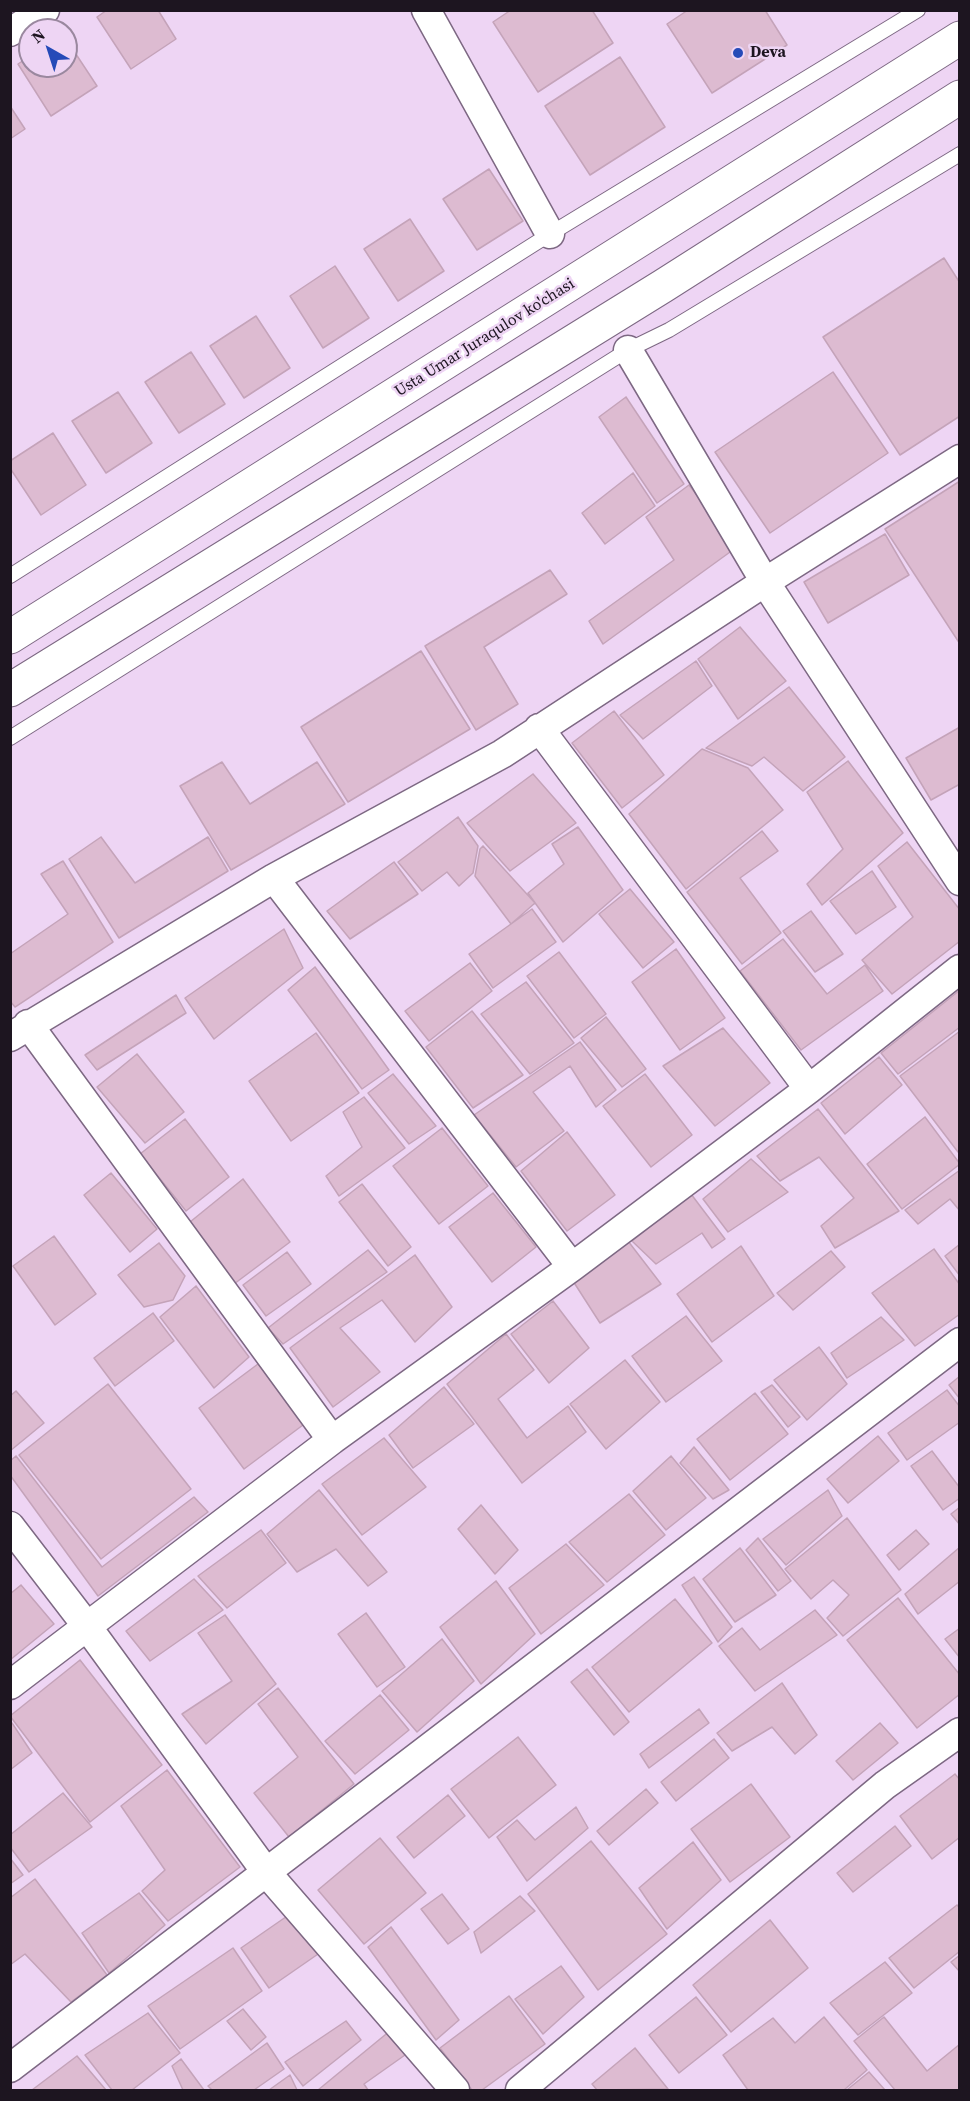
<!DOCTYPE html>
<style>
body{margin:0}
#map{position:relative;width:970px;height:2101px;overflow:hidden;background:#eed5f4;font-family:"Source Serif 4",serif}
canvas{display:block}
.frame{position:absolute;inset:0;border:12px solid #1d1520;pointer-events:none}
.north{position:absolute;left:18px;top:18px;width:60px;height:60px;box-sizing:border-box;background:#eed5f4;border:2px solid #9a889f;border-radius:50%;rotate:321deg;font-size:16px;font-weight:700;line-height:24px;text-align:center;color:#1d1520}
.north::after{content:'';display:block;margin:auto;width:21px;height:27px;background:#254ab8;clip-path:polygon(50% 0,100% 100%,50% 72%,0 100%)}
</style>
<div id="map">
<canvas width="970" height="2101"></canvas>
<div class="frame"></div>
<div class="north">N</div>
</div>
<script>
const ctx = document.querySelector('canvas').getContext('2d');
ctx.lineJoin = 'round';
function fillPath(path, color) {
  ctx.fillStyle = color;
  ctx.fill(path, 'evenodd');
}
function toPath(rows) {
  const path = new Path2D();
  for (const r of rows) {
    path.moveTo(r[0], r[1]);
    for (let i = 2; i < r.length; i += 2) path.lineTo(r[i], r[i + 1]);
  }
  return path;
}
function trace(path, color, width, dash) {
  ctx.strokeStyle = color;
  ctx.lineWidth = width;
  ctx.lineCap = dash ? 'butt' : 'round';
  ctx.setLineDash(dash || []);
  ctx.stroke(path);
}
function label(font, color, halo, rows, align = 'center') {
  ctx.font = font + ' "Source Serif 4",serif';
  ctx.lineWidth = 5;
  ctx.setLineDash([]);
  ctx.textBaseline = 'middle';
  ctx.strokeStyle = halo;
  ctx.fillStyle = color;
  for (const [text, x, y, turn = 0] of rows) {
    ctx.save();
    ctx.translate(x, y);
    ctx.rotate((+turn || 0) * Math.PI / 180);
    ctx.textAlign = isNaN(turn) ? turn : align;
    if (halo) ctx.strokeText(text, 0, 0);
    ctx.fillText(text, 0, 0);
    ctx.restore();
  }
}
const building = toPath([
 [107,10,158,10,176,39,131,69,97,17,107,10],
 [511,10,592,10,613,43,538,92,493,22,511,10],
 [688,10,765,10,787,45,712,93,667,24,688,10],
 [66,39,97,86,51,116,18,64,30,56,30,66,66,66,66,39],
 [620,57,665,127,590,175,545,106,620,57],
 [10,106,25,129,10,139,10,106],
 [489,169,523,221,477,250,443,199,489,169],
 [410,219,444,271,398,301,364,249,410,219],
 [944,258,960,283,960,416,900,455,823,337,944,258],
 [335,266,369,318,323,348,290,296,335,266],
 [256,316,290,368,244,398,210,346,256,316],
 [191,352,225,404,179,433,145,382,191,352],
 [833,372,888,453,770,533,715,452,833,372],
 [118,392,152,443,106,473,72,421,118,392],
 [626,397,684,484,657,503,599,417,626,397],
 [53,433,86,485,41,515,10,468,10,461,53,433],
 [633,473,655,506,605,544,582,513,633,473],
 [960,481,960,644,885,529,960,481],
 [689,485,737,547,603,644,589,621,674,560,646,517,689,485],
 [885,534,909,575,828,623,804,582,885,534],
 [550,570,567,594,484,647,518,704,476,730,425,646,550,570],
 [740,627,786,681,738,719,698,659,740,627],
 [421,651,470,729,348,802,301,727,421,651],
 [696,661,712,686,643,739,620,715,696,661],
 [789,687,845,757,803,791,764,757,752,766,706,748,789,687],
 [614,711,664,775,622,808,572,743,614,711],
 [960,727,960,784,931,800,906,758,960,727],
 [702,749,748,768,783,810,686,889,629,814,702,749],
 [848,761,903,833,822,905,807,884,843,849,807,792,848,761],
 [222,762,250,804,317,762,345,804,231,870,180,786,222,762],
 [533,774,576,823,510,871,467,823,533,774],
 [458,817,478,846,473,873,459,886,447,872,422,891,398,862,458,817],
 [578,827,623,890,563,942,528,893,564,864,552,844,578,827],
 [762,831,778,851,740,878,781,933,742,964,687,892,762,831],
 [101,837,135,883,208,837,228,871,119,938,69,859,101,837],
 [907,842,960,910,960,941,892,994,862,960,913,917,878,866,907,842],
 [483,846,535,903,511,924,475,876,480,849,483,846],
 [63,861,113,942,15,1007,10,1001,10,954,68,914,41,874,63,861],
 [394,862,418,894,350,939,327,911,394,862],
 [872,871,896,907,856,934,830,901,872,871],
 [630,889,674,942,643,968,599,914,630,889],
 [532,909,556,942,493,988,469,954,532,909],
 [811,911,843,954,815,972,783,931,811,911],
 [284,929,303,968,214,1039,185,998,284,929],
 [783,939,827,994,865,965,883,991,801,1050,740,971,783,939],
 [676,949,725,1018,680,1050,632,982,676,949],
 [559,952,606,1014,574,1038,527,976,559,952],
 [470,963,492,991,429,1041,405,1011,470,963],
 [315,967,389,1070,362,1089,288,990,315,967],
 [526,982,574,1043,530,1074,481,1014,526,982],
 [960,990,960,1027,898,1074,881,1053,960,990],
 [176,995,186,1013,97,1070,85,1055,176,995],
 [472,1011,523,1075,473,1108,426,1047,472,1011],
 [606,1017,646,1069,622,1087,581,1038,606,1017],
 [723,1028,770,1083,715,1126,663,1066,723,1028],
 [960,1031,960,1151,958,1152,900,1076,960,1031],
 [316,1033,359,1093,291,1141,249,1081,316,1033],
 [580,1042,616,1090,596,1107,570,1066,533,1092,564,1131,516,1167,474,1115,580,1042],
 [137,1054,184,1112,145,1143,97,1087,137,1054],
 [879,1057,902,1085,845,1134,821,1103,879,1057],
 [393,1074,436,1126,409,1144,368,1093,393,1074],
 [645,1074,692,1135,651,1167,603,1106,645,1074],
 [364,1097,405,1148,339,1196,326,1176,362,1147,343,1112,364,1097],
 [818,1109,899,1211,835,1248,821,1226,854,1198,819,1157,780,1181,757,1156,818,1109],
 [925,1117,960,1164,902,1209,867,1164,925,1117],
 [185,1119,229,1177,186,1211,140,1154,185,1119],
 [442,1128,488,1186,439,1224,393,1166,442,1128],
 [567,1132,615,1195,567,1231,521,1171,567,1132],
 [751,1159,788,1192,728,1232,703,1199,751,1159],
 [960,1170,960,1211,950,1199,918,1224,905,1210,960,1170],
 [111,1173,157,1229,130,1252,84,1195,111,1173],
 [243,1179,290,1242,234,1284,190,1222,243,1179],
 [362,1184,411,1247,388,1266,339,1202,362,1184],
 [493,1193,536,1247,492,1282,449,1227,493,1193],
 [691,1194,725,1239,712,1248,702,1233,656,1264,632,1241,691,1194],
 [54,1236,96,1294,55,1325,13,1266,54,1236],
 [628,1241,661,1284,600,1323,573,1281,628,1241],
 [159,1243,185,1276,173,1300,144,1307,118,1275,159,1243],
 [960,1244,960,1276,945,1256,960,1244],
 [741,1246,774,1296,712,1342,677,1294,741,1246],
 [934,1249,960,1285,960,1314,915,1346,872,1293,934,1249],
 [368,1250,387,1272,283,1344,268,1328,368,1250],
 [831,1251,845,1267,793,1310,777,1293,831,1251],
 [287,1252,311,1284,266,1316,243,1285,287,1252],
 [415,1255,452,1307,415,1342,382,1300,340,1328,380,1372,333,1407,290,1348,415,1255],
 [196,1286,249,1357,214,1388,160,1317,196,1286],
 [553,1301,589,1348,549,1383,511,1334,553,1301],
 [153,1313,174,1341,115,1386,94,1358,153,1313],
 [686,1316,722,1361,666,1402,632,1356,686,1316],
 [881,1317,904,1340,847,1378,831,1353,881,1317],
 [506,1334,534,1370,498,1399,527,1438,568,1406,586,1432,522,1483,447,1384,506,1334],
 [819,1347,847,1384,807,1420,774,1380,819,1347],
 [625,1360,660,1402,606,1449,570,1404,625,1360],
 [262,1361,307,1422,244,1469,199,1408,262,1361],
 [960,1376,960,1399,949,1385,960,1376],
 [108,1384,191,1489,101,1559,19,1455,108,1384],
 [772,1385,800,1417,788,1427,761,1392,772,1385],
 [444,1387,474,1424,413,1468,389,1435,444,1387],
 [947,1390,960,1407,960,1422,907,1460,888,1433,947,1390],
 [16,1391,44,1423,10,1451,10,1396,16,1391],
 [755,1393,788,1434,730,1480,697,1439,755,1393],
 [878,1436,899,1461,848,1503,827,1479,878,1436],
 [384,1438,426,1487,362,1535,322,1484,384,1438],
 [694,1447,729,1490,713,1499,680,1463,694,1447],
 [932,1451,960,1488,960,1498,943,1510,911,1466,932,1451],
 [16,1456,102,1567,194,1497,208,1512,98,1596,10,1475,10,1461,16,1456],
 [671,1456,706,1498,666,1530,633,1491,671,1456],
 [319,1490,387,1572,368,1586,336,1549,297,1572,267,1534,319,1490],
 [828,1490,842,1516,786,1565,763,1539,828,1490],
 [629,1494,665,1535,607,1582,569,1542,629,1494],
 [481,1505,518,1550,495,1574,458,1529,481,1505],
 [960,1507,960,1525,951,1514,960,1507],
 [847,1518,901,1590,843,1636,827,1618,849,1595,833,1580,811,1599,785,1569,847,1518],
 [261,1530,286,1563,227,1608,198,1576,261,1530],
 [916,1530,929,1544,899,1570,887,1555,916,1530],
 [758,1538,791,1581,778,1591,746,1550,758,1538],
 [566,1544,604,1585,541,1634,509,1588,566,1544],
 [960,1547,960,1581,918,1614,905,1594,960,1547],
 [740,1548,776,1595,735,1622,703,1579,740,1548],
 [694,1577,732,1627,718,1642,682,1585,694,1577],
 [194,1579,223,1610,150,1661,126,1631,194,1579],
 [496,1581,535,1634,481,1684,440,1627,496,1581],
 [21,1585,54,1624,10,1660,10,1594,21,1585],
 [898,1598,960,1675,960,1694,917,1728,847,1640,898,1598],
 [675,1599,712,1643,629,1712,592,1667,675,1599],
 [815,1610,837,1635,755,1691,719,1646,742,1628,760,1650,815,1610],
 [366,1613,405,1667,377,1687,338,1634,366,1613],
 [225,1615,276,1684,206,1744,182,1714,232,1681,198,1633,225,1615],
 [960,1628,960,1658,945,1639,960,1628],
 [442,1639,474,1681,417,1732,382,1691,442,1639],
 [80,1660,162,1765,90,1822,10,1716,80,1660],
 [587,1669,629,1722,614,1735,571,1682,587,1669],
 [782,1683,817,1735,795,1754,772,1727,732,1751,717,1733,782,1683],
 [278,1688,354,1784,289,1837,254,1793,298,1757,258,1704,278,1688],
 [380,1695,409,1730,355,1774,325,1741,380,1695],
 [699,1709,709,1723,649,1768,640,1754,699,1709],
 [12,1723,32,1753,10,1770,10,1724,12,1723],
 [880,1723,898,1743,853,1780,836,1761,880,1723],
 [518,1737,556,1785,489,1838,451,1789,518,1737],
 [714,1739,729,1758,676,1801,661,1782,714,1739],
 [167,1770,240,1867,168,1921,142,1891,165,1870,121,1806,167,1770],
 [955,1774,960,1780,960,1837,932,1859,900,1816,955,1774],
 [751,1784,790,1837,730,1882,691,1829,751,1784],
 [646,1789,658,1803,609,1845,597,1831,646,1789],
 [63,1793,92,1827,29,1872,10,1847,10,1835,63,1793],
 [448,1795,465,1816,414,1858,397,1837,448,1795],
 [576,1807,588,1828,527,1881,497,1837,517,1820,535,1840,576,1807],
 [895,1826,911,1846,853,1892,837,1873,895,1826],
 [380,1838,426,1893,364,1944,318,1890,380,1838],
 [591,1841,667,1934,598,1990,528,1894,591,1841],
 [693,1842,721,1880,667,1929,639,1888,693,1842],
 [10,1858,23,1875,10,1884,10,1858],
 [35,1879,107,1975,71,2002,25,1954,10,1965,10,1898,35,1879],
 [139,1893,165,1925,109,1973,82,1933,139,1893],
 [442,1894,469,1929,448,1944,421,1909,442,1894],
 [520,1896,535,1911,481,1953,474,1932,520,1896],
 [957,1905,960,1908,960,1951,914,1988,889,1958,957,1905],
 [293,1912,321,1952,269,1988,241,1948,293,1912],
 [770,1920,808,1968,731,2032,693,1985,770,1920],
 [391,1927,459,2020,436,2040,368,1947,391,1927],
 [233,1948,262,1991,180,2049,148,2006,233,1948],
 [960,1955,960,1972,951,1962,960,1955],
 [885,1962,912,1993,858,2035,830,2003,885,1962],
 [561,1966,584,1997,543,2034,515,1999,561,1966],
 [509,1996,545,2044,482,2090,472,2090,440,2048,509,1996],
 [696,1997,727,2035,679,2073,649,2035,696,1997],
 [243,2009,266,2037,251,2050,227,2021,243,2009],
 [148,2013,180,2053,132,2090,112,2090,85,2055,148,2013],
 [824,2017,867,2070,844,2090,748,2090,723,2055,773,2018,795,2043,824,2017],
 [884,2017,927,2071,960,2044,960,2090,895,2090,854,2041,884,2017],
 [346,2021,361,2040,303,2086,285,2062,346,2021],
 [391,2030,405,2055,364,2084,368,2090,318,2090,391,2030],
 [267,2043,284,2069,254,2090,212,2090,208,2086,267,2043],
 [635,2048,668,2089,597,2090,592,2084,635,2048],
 [77,2056,106,2090,32,2090,77,2056],
 [181,2059,204,2090,183,2090,172,2066,181,2059],
 [869,2072,885,2090,849,2090,848,2089,869,2072],
 [290,2075,297,2090,269,2090,290,2075]
]);
const service = toPath([
 [10,576,550,234,918,10],
 [10,738,628,350,669,330,960,154]
]);
const minor = toPath([
 [426,10,550,234],
 [10,32,45,10],
 [628,350,765,582,960,881],
 [539,728,809,1089],
 [274,878,572,1267],
 [28,1024,332,1440],
 [10,1037,274,878,502,754,765,582,960,459],
 [10,1526,86,1625,266,1872,455,2090],
 [10,1685,332,1440,572,1267,809,1089,960,969],
 [10,2068,960,1342],
 [520,2090,885,1785,960,1732]
]);
const secondary = toPath([
 [10,637,960,38],
 [10,690,663,286,960,97]
]);
const markers = [
 [738,53,6,"#254ab8"]
];
const poiNames = [
 ["Deva",750,53]
];
const streetNames = [
 ["Usta Umar Juraqulov ko'chasi",485,338,-32]
];
fillPath(building, '#ddbbd1');
trace(building, '#c4a3b9', 1.5);
trace(service, '#7d6883', 16);
trace(minor, '#7d6883', 31);
trace(secondary, '#7d6883', 35);
trace(service, '#fff', 14);
trace(minor, '#fff', 28);
trace(secondary, '#fff', 33);
for (const [x, y, r, color] of markers) {
  const dot = new Path2D();
  dot.arc(x, y, r, 0, 2 * Math.PI);
  ctx.fillStyle = color;
  ctx.fill(dot);
  trace(dot, '#eed5f4', 2);
}
label('bold 16px', '#1d1520', '#eed5f4', poiNames, 'left');
label('16px', '#1d1520', '#eed5f4', streetNames);
</script>
